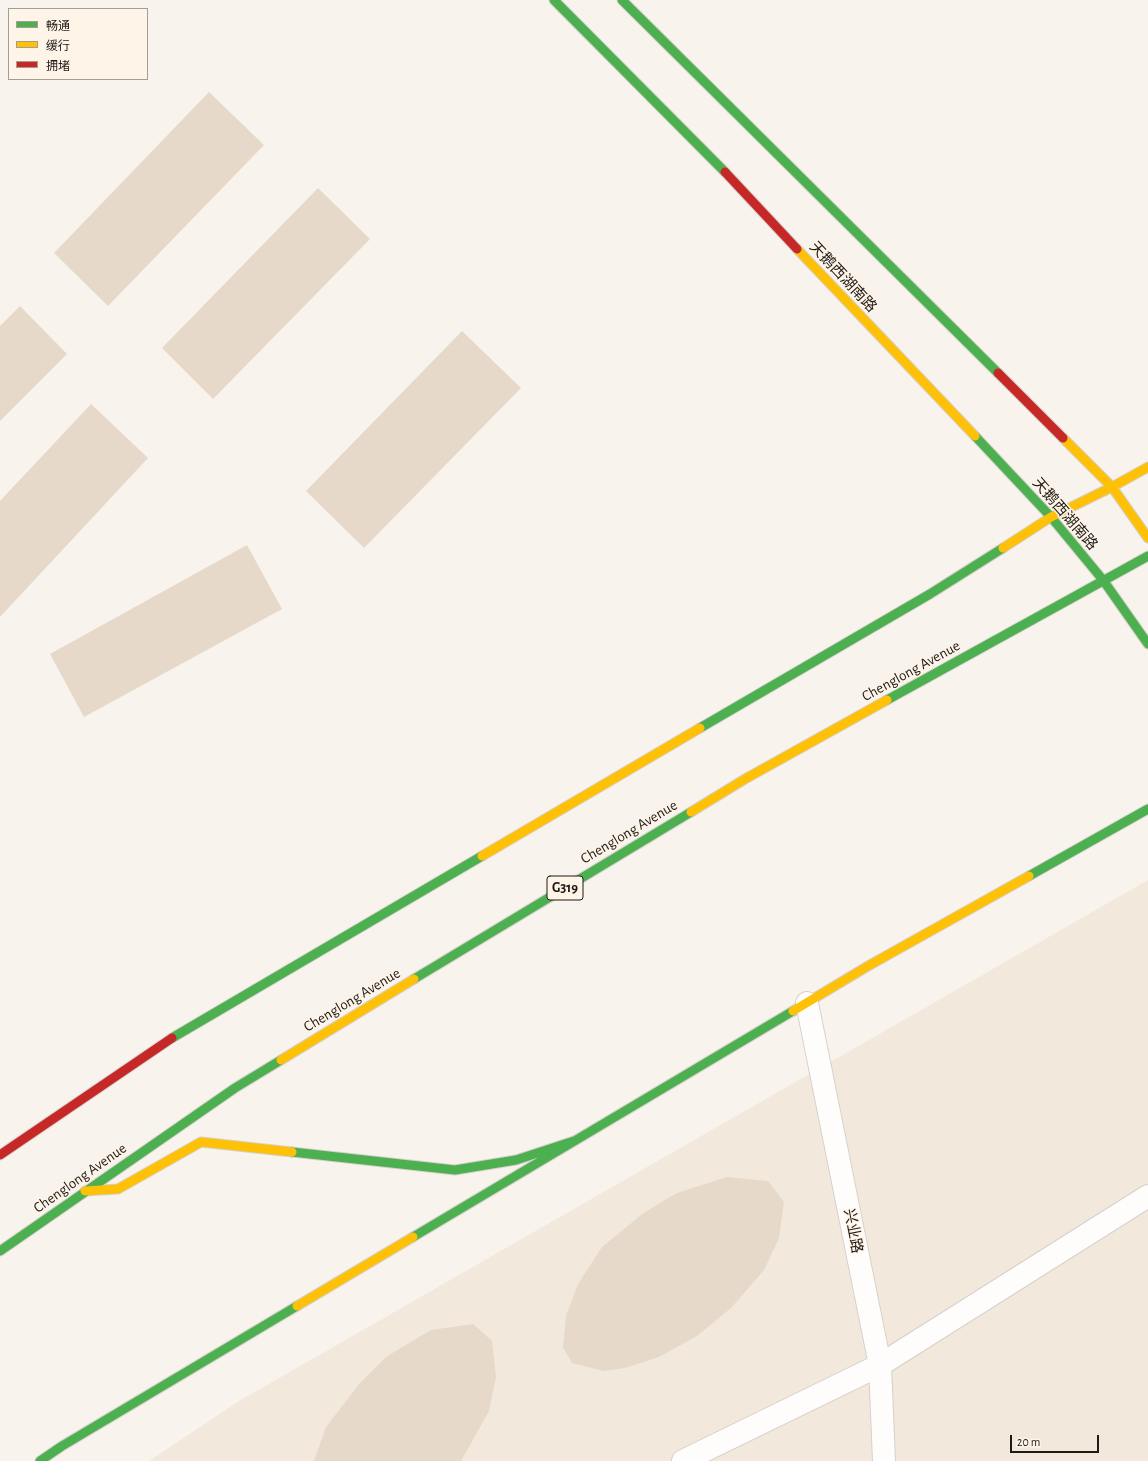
<!DOCTYPE html>
<meta charset="utf-8">
<style>
body{margin:0}
#map{position:relative;width:1148px;height:1461px;overflow:hidden;background:#f9f3ed;font-family:"Alegreya Sans","Noto Sans SC",sans-serif}
canvas{display:block}
.legend{position:absolute;left:8px;top:8px;width:140px;height:72px;box-sizing:border-box;background:#fef4e8;border:1px solid #a49d94;margin:0;padding:5px 7px;list-style:none;font-size:12px;color:#1e1a16}
.legend li{display:flex;align-items:center;gap:8px;height:20px}
.legend b{width:20px;border:1px solid #a49d94}
.scale{position:absolute;left:1010px;top:1435px;width:89px;height:18px;box-sizing:border-box;border:2px solid #1e1a16;border-top:0;padding-left:5px;font-size:12px;line-height:14px;white-space:nowrap;color:#1e1a16;-webkit-text-stroke:3px #fef4e8;paint-order:stroke}
</style>
<div id="map">
<canvas width="1148" height="1461"></canvas>
<ul class="legend">
<li><b style="height:5px;background:#4caf50"></b>畅通</li>
<li><b style="height:5px;background:#ffc107"></b>缓行</li>
<li><b style="height:5px;background:#c62828"></b>拥堵</li>
</ul>
<div class="scale">20 m</div>
</div>
<script>
const ctx = document.querySelector('canvas').getContext('2d');
ctx.lineJoin = 'round';
function fillPath(path, color) {
  ctx.fillStyle = color;
  ctx.fill(path, 'evenodd');
}
function toPath(rows) {
  const path = new Path2D();
  for (const r of rows) {
    path.moveTo(r[0], r[1]);
    for (let i = 2; i < r.length; i += 2) path.lineTo(r[i], r[i + 1]);
  }
  return path;
}
function trace(path, color, width, dash) {
  ctx.strokeStyle = color;
  ctx.lineWidth = width;
  ctx.lineCap = dash ? 'butt' : 'round';
  ctx.setLineDash(dash || []);
  ctx.stroke(path);
}
function label(font, color, halo, rows, align = 'center') {
  ctx.font = font + ' "Alegreya Sans","Noto Sans SC",sans-serif';
  ctx.lineWidth = 3;
  ctx.setLineDash([]);
  ctx.textBaseline = 'middle';
  ctx.strokeStyle = halo;
  ctx.fillStyle = color;
  for (const [text, x, y, turn = 0] of rows) {
    ctx.save();
    ctx.translate(x, y);
    ctx.rotate((+turn || 0) * Math.PI / 180);
    ctx.textAlign = isNaN(turn) ? turn : align;
    if (halo) ctx.strokeText(text, 0, 0);
    ctx.fillText(text, 0, 0);
    ctx.restore();
  }
}
const built = toPath([
 [1148,880,1148,1461,149,1461,239,1401]
]);
const building = toPath([
 [209,92,264,145,108,306,54,253],
 [318,188,370,239,213,399,162,348],
 [20,306,67,354,0,421,0,326],
 [462,331,521,388,364,548,306,491],
 [91,404,148,458,0,617,0,501],
 [247,545,282,609,84,717,50,654],
 [727,1177,768,1181,784,1202,779,1238,764,1270,731,1308,697,1336,659,1357,625,1368,604,1371,572,1363,563,1347,566,1316,578,1284,602,1247,645,1212,677,1193],
 [473,1324,492,1341,496,1377,489,1411,461,1461,314,1461,326,1427,360,1383,386,1357,431,1330]
]);
const street = toPath([
 [807,1003,880,1365,884,1461],
 [683,1461,880,1365,1148,1196]
]);
const fast = toPath([
 [554,0,725,172],
 [622,0,998,373],
 [975,436,1051,517,1103,580,1148,644],
 [887,700,1148,556],
 [700,728,930,594,1003,548],
 [1029,876,1148,809],
 [414,979,691,812],
 [172,1038,482,856],
 [292,1152,455,1170,516,1160,574,1141],
 [413,1237,793,1011],
 [0,1251,235,1088,281,1060],
 [40,1461,62,1446,297,1306]
]);
const slow = toPath([
 [797,249,975,436],
 [1063,438,1112,487,1148,538],
 [1003,548,1051,517,1112,487,1148,467],
 [691,812,745,779,887,700],
 [482,856,700,728],
 [793,1011,868,966,1029,876],
 [281,1060,414,979],
 [85,1191,118,1189,201,1142,292,1152],
 [297,1306,413,1237]
]);
const jam = toPath([
 [725,172,797,249],
 [998,373,1063,438],
 [0,1155,172,1038]
]);
const shields = [
 [565,888,36]
];
const shieldNames = [
 ["G319",565,888]
];
const streetNames = [
 ["天鹅西湖南路",843,277,47],
 ["天鹅西湖南路",1065,514,49],
 ["Chenglong Avenue",911,671,-29],
 ["Chenglong Avenue",629,832,-31],
 ["Chenglong Avenue",352,1000,-31],
 ["Chenglong Avenue",80,1178,-35],
 ["兴业路",853,1231,79]
];
fillPath(built, '#f3e8dc');
fillPath(building, '#e6d9c9');
trace(street, '#d5d0cb', 24);
trace(fast, '#d5d0cb', 11);
trace(slow, '#d5d0cb', 11);
trace(jam, '#d5d0cb', 11);
trace(street, '#fefdfc', 22);
trace(fast, '#4caf50', 9);
trace(slow, '#ffc107', 9);
trace(jam, '#c62828', 9);
for (const [x, y, w] of shields) {
  const box = new Path2D();
  box.roundRect(x - w / 2, y - 12, w, 24, 3);
  ctx.fillStyle = '#fef4e8';
  ctx.fill(box);
  trace(box, '#1e1a16', 1);
}
label('bold 14px', '#1e1a16', null, shieldNames);
label('15px', '#1e1a16', '#fef4e8', streetNames);
</script>
